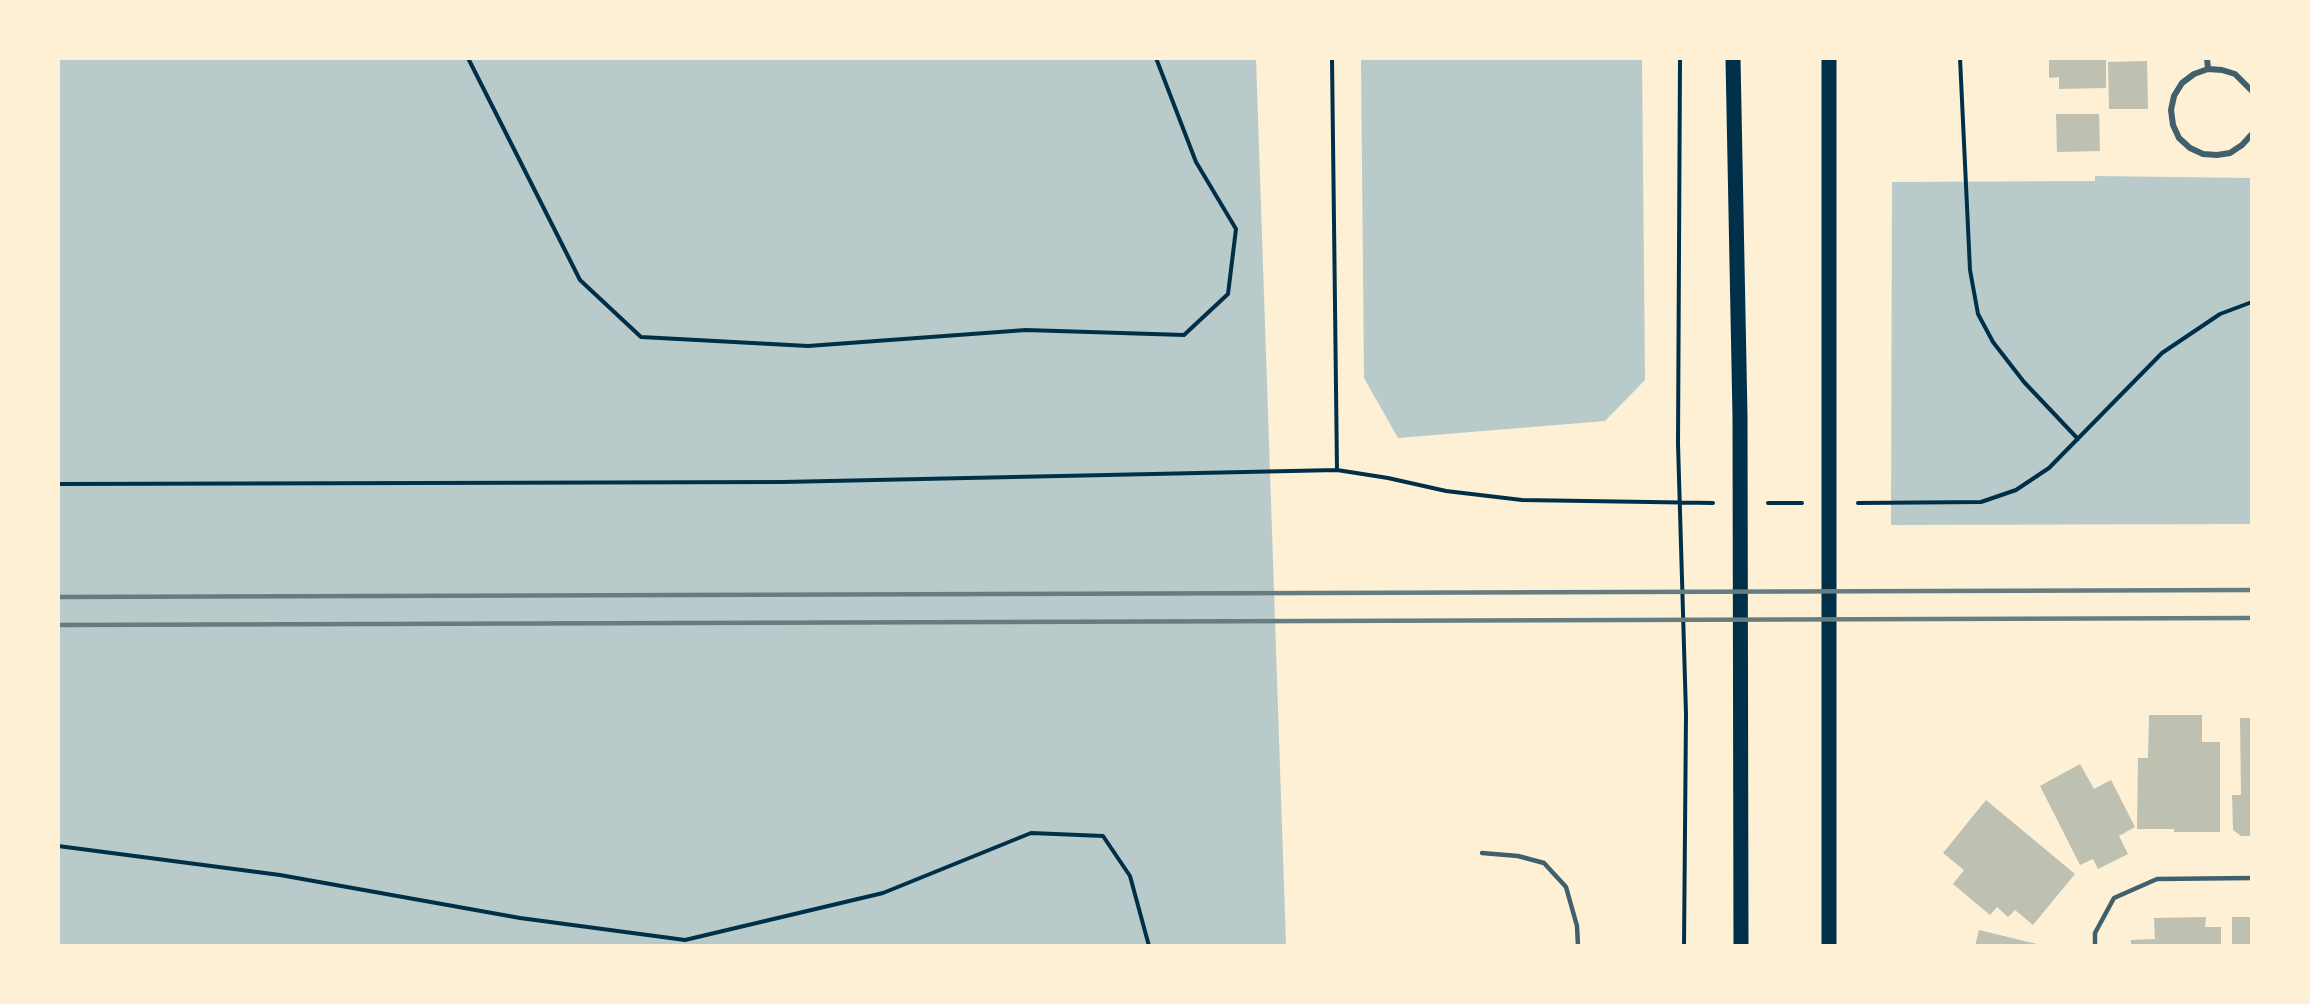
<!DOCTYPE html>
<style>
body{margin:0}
#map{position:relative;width:2310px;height:1004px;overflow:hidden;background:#fdf0d5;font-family:"PT Sans",sans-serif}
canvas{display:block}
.frame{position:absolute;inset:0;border:60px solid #fdf0d5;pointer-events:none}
</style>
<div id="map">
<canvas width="2310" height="1004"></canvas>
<div class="frame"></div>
</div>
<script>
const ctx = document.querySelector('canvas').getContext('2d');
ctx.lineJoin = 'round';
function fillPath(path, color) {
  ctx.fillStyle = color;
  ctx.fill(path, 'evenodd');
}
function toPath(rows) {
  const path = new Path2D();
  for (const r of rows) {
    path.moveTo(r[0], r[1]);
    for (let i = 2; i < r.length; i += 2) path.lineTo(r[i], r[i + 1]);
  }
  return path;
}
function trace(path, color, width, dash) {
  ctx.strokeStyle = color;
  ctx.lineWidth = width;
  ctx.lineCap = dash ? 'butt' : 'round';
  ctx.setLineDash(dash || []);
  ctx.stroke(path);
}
const green = toPath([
 [58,59,1256,59,1286,945,59,945],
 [1361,59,1642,59,1645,380,1605,421,1398,438,1364,378],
 [2095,176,2251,178,2251,524,1891,525,1892,182,2095,181]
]);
const building = toPath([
 [2049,58,2106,58,2106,88,2059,89,2059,77,2049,78],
 [2147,61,2148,109,2109,109,2108,62],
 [2056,114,2099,114,2100,151,2057,152],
 [2149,715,2202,715,2202,742,2220,742,2220,832,2174,832,2174,829,2137,829,2138,758,2148,758],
 [2240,718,2252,718,2252,836,2241,836,2233,830,2232,795,2241,795],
 [2080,764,2094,789,2111,780,2135,827,2119,836,2128,854,2098,869,2093,859,2080,865,2040,786],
 [1986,800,2075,874,2033,925,2015,910,2008,917,1997,907,1990,915,1953,884,1964,870,1943,853],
 [2206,917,2205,927,2221,927,2221,946,2131,946,2131,940,2155,939,2154,918],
 [2232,917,2252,917,2252,946,2232,946],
 [1979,930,2041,945,2041,946,1975,946]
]);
const path = toPath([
 [468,58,580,280,641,337,808,346,1026,330,1184,335,1228,294,1236,229,1196,162,1156,58],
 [1332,58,1337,470],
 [1680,58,1678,444,1686,714,1684,946],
 [1960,58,1970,270,1978,314,1993,342,2024,382,2078,439],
 [58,484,783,482,1337,470,1388,478,1446,491,1522,500,1713,503],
 [1768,503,1802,503],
 [1858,503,1981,502,2016,490,2049,468,2162,353,2220,314,2252,302],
 [58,846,280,875,520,918,685,940,883,893,1031,833,1103,836,1130,876,1149,946]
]);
const service = toPath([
 [1482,853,1518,856,1544,863,1566,887,1577,926,1578,946],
 [2095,946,2095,933,2114,898,2157,879,2252,878]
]);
const minor = toPath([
 [2207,58,2208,69],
 [2252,91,2235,74,2222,70,2208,69,2194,74,2182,83,2174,96,2171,110,2173,125,2179,138,2190,148,2203,154,2217,155,2230,153,2242,145,2252,134]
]);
const primary = toPath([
 [1733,58,1740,417,1741,946],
 [1829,58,1829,946]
]);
const rail = toPath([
 [58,597,2252,590],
 [58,625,2252,618]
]);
fillPath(green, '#b9caca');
fillPath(building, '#bec0b2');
trace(path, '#003049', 4);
trace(service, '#3f606c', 4.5);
trace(minor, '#3f606c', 6);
trace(primary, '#003049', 15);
trace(rail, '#657d81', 4.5);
</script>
